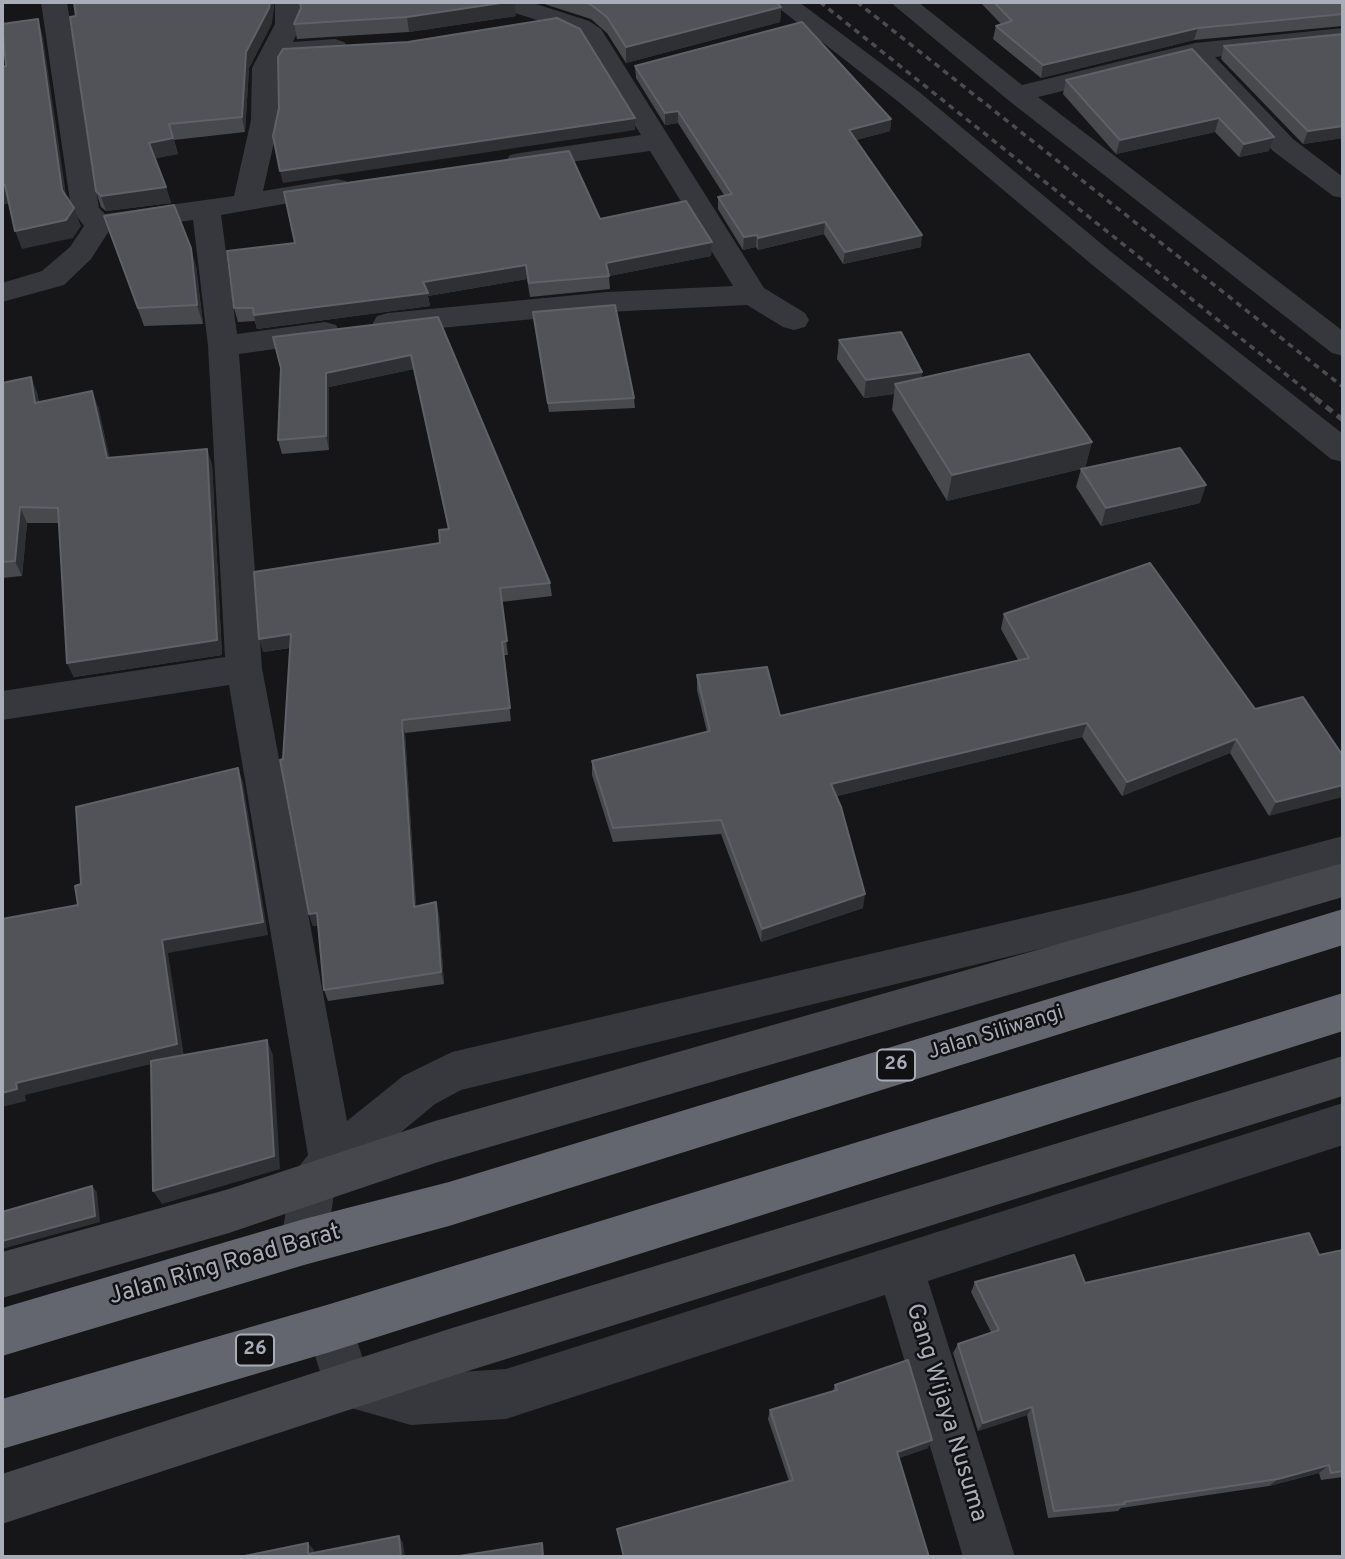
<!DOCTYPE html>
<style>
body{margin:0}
#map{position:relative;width:1345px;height:1559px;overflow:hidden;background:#161618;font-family:Overpass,sans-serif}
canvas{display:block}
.frame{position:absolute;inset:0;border:4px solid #a8adb8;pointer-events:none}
</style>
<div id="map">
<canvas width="1345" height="1559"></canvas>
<div class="frame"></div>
</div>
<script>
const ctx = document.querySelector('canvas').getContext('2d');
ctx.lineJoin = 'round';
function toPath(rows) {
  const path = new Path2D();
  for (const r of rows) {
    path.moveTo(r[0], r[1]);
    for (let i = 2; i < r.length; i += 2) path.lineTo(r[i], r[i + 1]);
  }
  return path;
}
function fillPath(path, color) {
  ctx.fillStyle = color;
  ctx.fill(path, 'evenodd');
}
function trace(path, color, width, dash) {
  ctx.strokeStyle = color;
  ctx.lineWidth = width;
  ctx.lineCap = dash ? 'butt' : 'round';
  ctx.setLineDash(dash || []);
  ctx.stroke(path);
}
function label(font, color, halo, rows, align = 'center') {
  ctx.font = font + ' Overpass,sans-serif';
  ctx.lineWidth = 5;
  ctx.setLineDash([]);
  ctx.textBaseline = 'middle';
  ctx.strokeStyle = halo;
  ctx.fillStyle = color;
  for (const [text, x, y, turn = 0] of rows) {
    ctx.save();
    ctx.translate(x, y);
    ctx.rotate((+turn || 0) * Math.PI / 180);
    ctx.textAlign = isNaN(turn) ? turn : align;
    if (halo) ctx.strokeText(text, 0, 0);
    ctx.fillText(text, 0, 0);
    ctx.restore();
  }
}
const street = toPath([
 [41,2,67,2,99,208,105,214,234,196,251,120,252,68,275,24,275,2,300,2,301,24,293,42,335,39,344,42,348,47,344,52,335,55,284,58,281,61,278,68,279,120,263,191,336,179,346,181,350,187,346,193,221,215,237,334,325,322,336,325,340,332,336,339,325,342,239,354,262,668,347,1121,403,1076,452,1052,1130,893,1343,836,1343,870,1130,927,461,1090,435,1104,348,1176,334,1193,327,1242,320,1258,304,1265,288,1258,281,1242,290,1184,297,1169,308,1155,229,685,2,720,2,691,225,657,208,346,193,220,109,231,91,259,64,285,2,302,2,283,42,271,70,247,84,226,71,208,41,2],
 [502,2,530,2,589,21,601,29,764,288,805,313,809,320,805,327,794,330,783,327,747,305,607,312,388,333,377,330,373,323,377,316,388,313,607,292,733,286,650,151,520,169,510,167,506,161,510,155,520,153,641,135,582,39,571,31,512,12,502,2],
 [771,2,799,2,918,91,1110,251,1343,434,1343,462,1331,459,1090,263,900,103,771,2],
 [890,2,918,2,1022,85,1195,43,1343,28,1343,44,1215,57,1293,139,1343,177,1343,198,1333,196,1273,151,1189,60,1038,97,1343,331,1343,356,1332,353,1008,100,890,2],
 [1343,1103,1343,1145,928,1281,1015,1557,963,1557,885,1295,506,1419,411,1425,330,1402,306,1328,313,1311,330,1304,347,1311,365,1365,411,1375,506,1369,1343,1103]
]);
const secondary = toPath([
 [1343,863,1343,897,435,1163,229,1233,2,1298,2,1252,229,1189,435,1121,1343,863],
 [1343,1056,1343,1096,449,1377,2,1524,2,1474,449,1329,1343,1056]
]);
const highway = toPath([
 [1343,909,1343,945,449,1226,304,1265,2,1356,2,1308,304,1219,449,1182,1343,909],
 [1343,993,1343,1031,330,1352,2,1449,2,1399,330,1304,1343,993]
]);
const railFar1 = toPath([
 [820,2,1318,400],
 [857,2,1343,387]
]);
const rail = toPath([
 [1315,398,1343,420]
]);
const wall = toPath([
 [538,2,776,2,781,7,780,22,626,63,607,33,591,19],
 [980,2,1343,2,1343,26,1194,40,1041,78,993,39,996,26,1001,24],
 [301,8,516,16,409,32,297,39,294,24],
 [272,23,249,68,245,132,174,140,178,154,155,158,166,187,171,203,106,211,101,207,96,191],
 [1343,34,1343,138,1303,144,1221,59,1224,46],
 [1192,49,1269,151,1239,157,1215,132,1116,154,1063,94,1066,80],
 [635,66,891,119,890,131,856,140,921,247,843,264,824,234,758,250,756,247,743,250,718,209,718,197,724,195,678,123,665,125,636,78],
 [104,216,196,266,203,324,144,326],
 [600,219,712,242,711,256,609,276,610,289,530,297,527,279,428,296,430,306,257,329,255,321,238,322,234,308],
 [533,312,634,398,635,408,549,412],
 [438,317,550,583,552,596,501,602,508,655,504,655,511,721,405,733,416,906,439,914,444,984,328,1001,324,990,318,925,313,926,309,914,283,759,290,648,263,652,440,543,448,529,414,369,329,387,329,450,282,454,278,440,281,369],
 [839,340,922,372,921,379,1092,442,1085,468,947,501,892,410,894,394,864,398,837,359],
 [2,383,37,392,39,403,98,406,109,457,212,464,222,655,74,677,67,663,59,523,27,523,22,576,2,578],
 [1081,469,1200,503,1101,526,1076,487],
 [1004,614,1255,709,1343,756,1269,816,1230,753,1122,796,1082,737,837,796,863,908,761,942,721,834,613,842,592,775,592,761,707,732,697,690,697,675,780,716,1018,660,1001,629],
 [1343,1250,1343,1477,1321,1480,1319,1473,1269,1486,1121,1508,1118,1511,1048,1518,1027,1415,978,1431,953,1353,958,1344,991,1332,971,1292,975,1282,1085,1283,1319,1255],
 [835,1385,928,1448,899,1458,929,1557,624,1557,617,1529,789,1481,768,1419,770,1410,833,1391]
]);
const shadedWall = toPath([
 [270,2,275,2,272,23,249,68,245,132,242,117,246,52],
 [507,2,515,2,516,16,409,32,407,17],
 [781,7,780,22,626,63,626,47],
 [38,19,43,37,68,208,62,190],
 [1198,28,1194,40,1041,78,1043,65],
 [678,111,678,123,665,125,665,113],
 [635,118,635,130,283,183,280,171],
 [1219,118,1215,132,1116,154,1120,140],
 [891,119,890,131,848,142,849,130],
 [1343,126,1343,138,1303,144,1308,131],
 [1274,137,1269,151,1239,157,1244,144],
 [173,138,178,154,153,159,149,143],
 [5,185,12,203,2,205,2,186],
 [166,187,171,203,106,211,101,196],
 [74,208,81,226,73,238,22,249,15,231],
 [825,222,824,234,758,250,758,238],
 [757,235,756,247,743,250,744,237],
 [922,235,921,247,843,264,845,252],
 [712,242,711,256,609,276,606,263],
 [191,248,196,266,203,324,197,305],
 [526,265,527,279,428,296,430,306,257,329,254,315,423,282],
 [411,355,414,369,329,387,329,450,326,436,326,373],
 [922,372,920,390,895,384,894,394,864,398,866,380],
 [31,377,37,392,41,419,35,403],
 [92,391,98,406,113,473,107,458],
 [1092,442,1085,468,947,501,952,475],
 [207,449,212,464,222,655,74,677,67,663],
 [1206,485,1200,503,1101,526,1106,508],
 [20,507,27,523,22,576,15,561],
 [291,634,295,647,263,652,259,639],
 [402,720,405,733,417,918,414,907],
 [1087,723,1082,737,829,798,831,784],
 [1236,739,1230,753,1122,796,1127,782],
 [238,768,243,782,268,935,168,953,184,1056,25,1095,26,1101,2,1107,2,1093,16,1083,162,940],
 [1343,785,1343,797,1269,816,1276,802],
 [865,894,863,908,761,942,762,929],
 [436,902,439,914,444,984,441,972],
 [317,913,321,925,313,926,309,914],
 [267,1040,273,1055,280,1169,162,1204,153,1191],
 [92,1186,97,1192,100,1222,2,1249,2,1241],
 [1032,1407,1027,1415,978,1431,983,1423],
 [932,1440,928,1448,893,1460,897,1452],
 [1329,1465,1319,1473,1269,1486,1278,1479],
 [399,1536,403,1543,405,1557,401,1557],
 [308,1543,314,1550,314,1557,308,1554]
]);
const building = toPath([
 [74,2,270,2,269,8,246,52,242,117,169,124,173,138,149,143,166,187,101,196,96,191,70,17,76,16,74,2],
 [300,2,507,2,407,17,294,24,301,8,300,2],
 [584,2,776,2,781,7,626,47,607,17,590,4,584,2],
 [994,2,1343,2,1343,14,1198,28,1043,65,996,26,1012,21,994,2],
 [557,18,580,29,635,118,280,171,273,136,279,108,278,57,283,49,408,42,557,18],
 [38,19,62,190,74,208,66,220,15,231,5,185,2,186,2,67,6,66,2,24,38,19],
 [802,22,891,119,849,130,922,235,845,252,825,222,758,238,757,235,744,237,718,197,732,194,678,111,665,113,635,66,802,22],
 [1343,34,1343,126,1308,131,1224,46,1343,34],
 [1192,49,1274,137,1244,144,1219,118,1120,140,1066,80,1192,49],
 [569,151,600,219,686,201,712,242,606,263,609,276,529,283,526,265,423,282,428,293,254,315,253,308,234,308,227,251,295,243,284,192,569,151],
 [174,205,191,248,197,305,138,308,104,216,174,205],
 [615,305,634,398,548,403,533,312,615,305],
 [438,317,550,583,500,588,507,641,502,642,510,708,402,720,414,907,436,902,441,972,324,990,317,913,309,914,280,760,283,759,291,634,259,639,254,572,440,543,439,530,449,529,411,355,326,373,326,436,278,440,281,368,273,337,438,317],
 [901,332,922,372,866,380,839,340,901,332],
 [1029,354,1092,442,952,475,895,384,1029,354],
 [31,377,35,403,92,391,107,458,207,449,217,640,67,663,58,508,20,507,15,561,2,562,2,383,31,377],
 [1180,448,1206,485,1106,508,1081,469,1180,448],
 [1150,563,1255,709,1303,697,1343,756,1343,785,1276,802,1236,739,1127,782,1087,723,831,784,841,807,865,894,762,929,721,820,613,828,592,761,710,731,697,675,767,667,780,716,1029,658,1004,614,1150,563],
 [238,768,263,922,162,940,177,1044,16,1083,17,1089,2,1093,2,919,78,905,75,886,81,884,76,807,238,768],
 [267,1040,274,1156,153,1191,151,1061,267,1040],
 [92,1186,95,1216,2,1241,2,1212,92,1186],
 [1309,1233,1319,1255,1343,1250,1343,1471,1331,1473,1329,1465,1278,1479,1124,1502,1125,1504,1054,1511,1032,1407,983,1423,958,1344,999,1330,975,1282,1074,1255,1085,1283,1309,1233],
 [908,1360,932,1440,897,1452,929,1557,624,1557,617,1529,793,1480,770,1410,837,1390,835,1385,908,1360],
 [399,1536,401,1557,240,1557,308,1543,308,1554,399,1536],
 [542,1543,543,1557,453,1557,542,1543]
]);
const shields = [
 [896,1065,38],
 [255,1350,38]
];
const shieldNames = [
 ["26",896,1065],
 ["26",255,1350]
];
const streetNames = [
 ["Jalan Siliwangi",996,1034,-17]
];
const nearStreetnames = [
 ["Jalan Ring Road Barat",225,1266,-16],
 ["Gang Wijaya Nusuma",945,1413,73]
];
fillPath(street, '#37383d');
fillPath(secondary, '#45474d');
fillPath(highway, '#63666e');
trace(railFar1, '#4a4c52', 3.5, [6, 5]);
trace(rail, '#4a4c52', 5, [8, 6]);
fillPath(wall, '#47494d');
fillPath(shadedWall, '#2f3033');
fillPath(building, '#525359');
trace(building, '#5f6168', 2);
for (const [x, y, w] of shields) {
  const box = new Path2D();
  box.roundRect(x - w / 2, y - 15.5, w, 31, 5);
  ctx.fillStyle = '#111113';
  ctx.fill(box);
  trace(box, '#a8adb8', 2);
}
label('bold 19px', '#a8adb8', null, shieldNames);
label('21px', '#a8adb8', '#111113', streetNames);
label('24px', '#a8adb8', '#111113', nearStreetnames);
</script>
